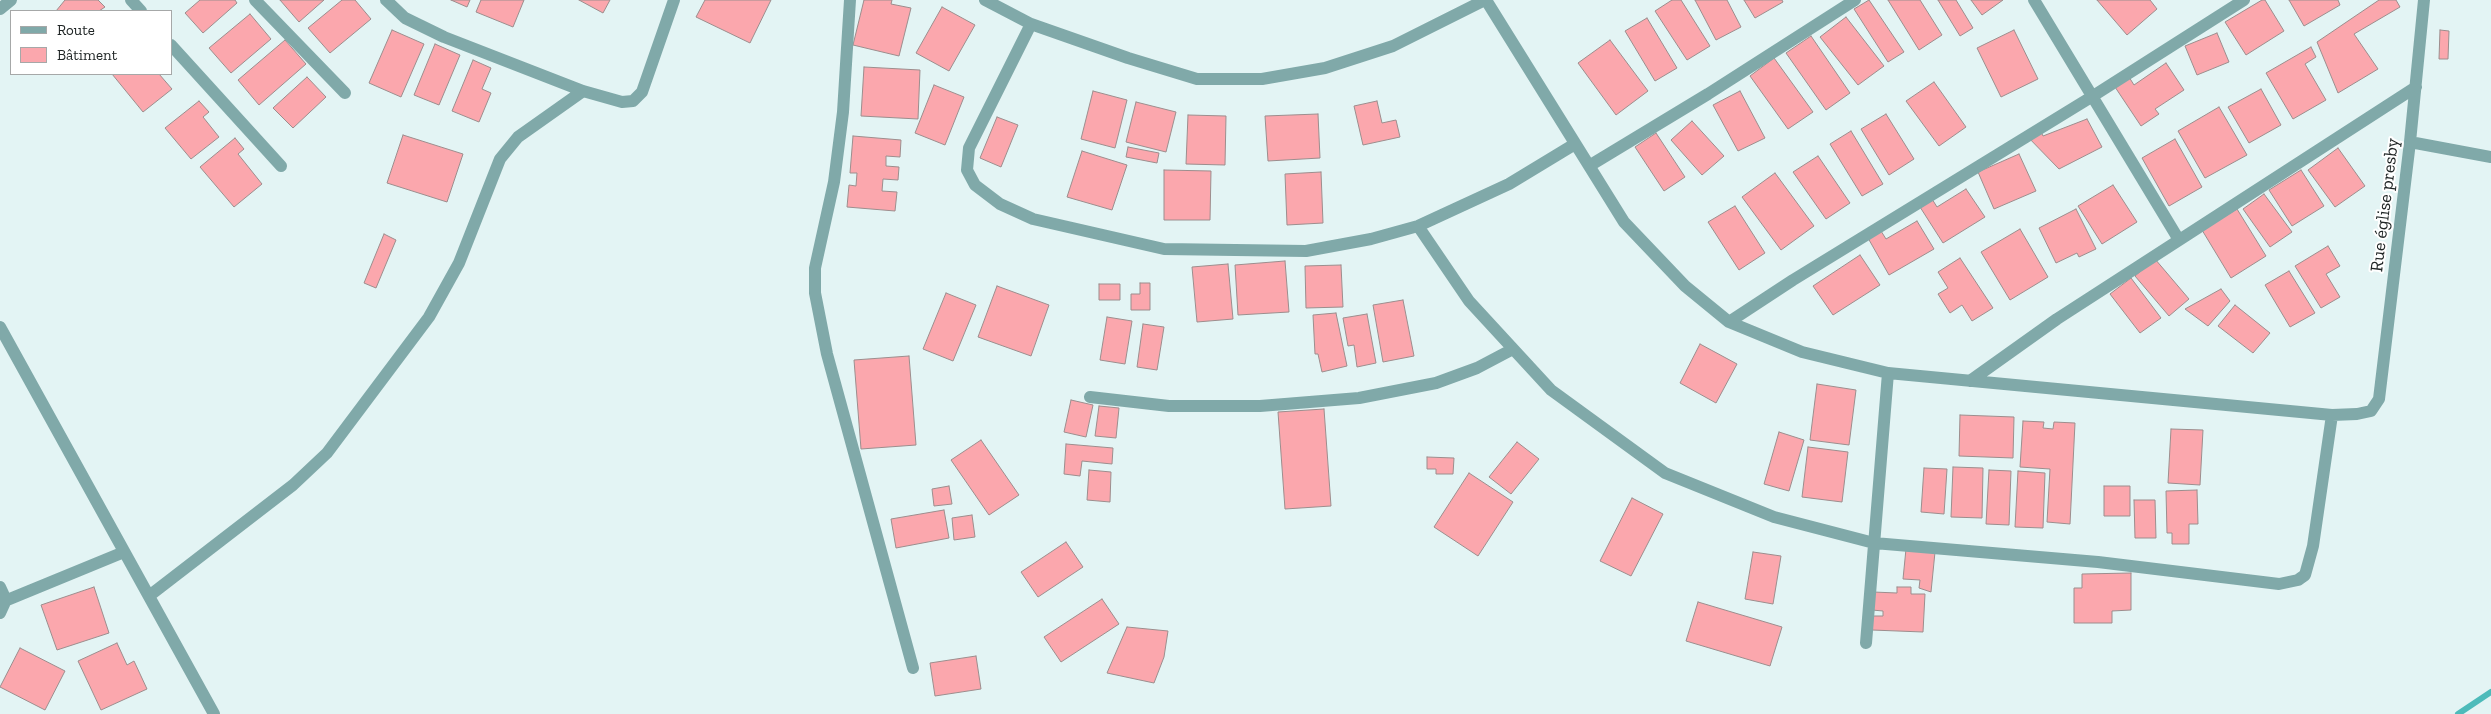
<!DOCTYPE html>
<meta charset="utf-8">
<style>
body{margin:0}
#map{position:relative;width:2491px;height:714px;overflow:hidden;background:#e3f4f4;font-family:"Zilla Slab",serif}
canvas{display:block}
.legend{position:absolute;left:10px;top:10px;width:162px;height:65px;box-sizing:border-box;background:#fff;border:1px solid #a6a8a8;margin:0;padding:6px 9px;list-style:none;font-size:15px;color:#202626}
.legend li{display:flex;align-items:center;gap:10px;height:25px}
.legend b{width:25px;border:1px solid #a6a8a8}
</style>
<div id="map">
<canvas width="2491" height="714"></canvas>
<ul class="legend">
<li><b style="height:6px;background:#80a9a9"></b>Route</li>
<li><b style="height:14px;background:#fba7ad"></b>Bâtiment</li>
</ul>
</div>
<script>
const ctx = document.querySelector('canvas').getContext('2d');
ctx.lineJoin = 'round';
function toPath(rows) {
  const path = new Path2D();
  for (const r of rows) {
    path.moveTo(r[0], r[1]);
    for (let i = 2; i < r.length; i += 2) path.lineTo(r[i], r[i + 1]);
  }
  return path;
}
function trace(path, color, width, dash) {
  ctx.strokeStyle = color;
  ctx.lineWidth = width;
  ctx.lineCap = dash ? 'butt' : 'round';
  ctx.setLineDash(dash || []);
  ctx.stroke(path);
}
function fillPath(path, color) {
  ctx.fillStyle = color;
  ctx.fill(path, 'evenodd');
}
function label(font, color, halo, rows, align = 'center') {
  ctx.font = font + ' "Zilla Slab",serif';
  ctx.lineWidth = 4;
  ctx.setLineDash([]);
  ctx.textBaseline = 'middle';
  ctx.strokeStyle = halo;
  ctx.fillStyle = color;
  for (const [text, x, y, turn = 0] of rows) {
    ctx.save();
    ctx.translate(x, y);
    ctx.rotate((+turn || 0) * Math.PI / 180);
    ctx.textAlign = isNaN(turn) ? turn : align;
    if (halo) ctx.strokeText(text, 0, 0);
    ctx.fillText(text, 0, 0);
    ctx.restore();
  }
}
const stream = toPath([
 [2458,714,2491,692]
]);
const building = toPath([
 [65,0,98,0,105,7,99,11,56,11,65,0],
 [200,0,235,0,237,3,203,33,185,13,200,0],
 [280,0,324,0,299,22,280,0],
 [342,0,355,0,371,19,330,53,308,28,342,0],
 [451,0,470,0,467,7,451,0],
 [481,0,524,0,513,27,476,12,481,0],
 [579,0,610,0,603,13,579,0],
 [705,0,771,0,750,43,696,17,705,0],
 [864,0,892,0,891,4,911,8,899,56,853,45,864,0],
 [1672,0,1681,0,1710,46,1687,60,1655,11,1672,0],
 [1695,0,1727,0,1741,27,1716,40,1695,0],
 [1744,0,1782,0,1783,2,1755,18,1744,0],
 [1869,0,1904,52,1888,62,1854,9,1869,0],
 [1888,0,1920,0,1942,35,1919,50,1888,0],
 [1938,0,1956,0,1973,28,1960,36,1938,0],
 [1971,0,2003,0,1982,15,1971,0],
 [2097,0,2150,0,2157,9,2127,35,2097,0],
 [2262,0,2265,0,2284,31,2246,55,2225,22,2262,0],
 [2289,0,2338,0,2340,5,2304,26,2289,0],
 [2379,0,2396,0,2400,7,2354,34,2378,69,2338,93,2317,42,2379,0],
 [942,7,975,25,949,71,916,53,942,7],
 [250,14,271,39,231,73,209,48,250,14],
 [1846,17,1884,66,1858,85,1820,37,1846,17],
 [1647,18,1677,68,1655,81,1625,31,1647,18],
 [392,30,424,44,401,97,369,83,392,30],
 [2014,30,2038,79,2001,97,1977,48,2014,30],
 [2440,30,2449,31,2448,59,2439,59,2440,30],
 [2217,33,2229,62,2197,75,2185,46,2217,33],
 [1811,36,1850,93,1826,110,1786,53,1811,36],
 [285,40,306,64,259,105,238,80,285,40],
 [1610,40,1648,91,1616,115,1578,63,1610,40],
 [435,44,460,55,439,105,414,95,435,44],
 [2311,47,2316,57,2305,64,2326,100,2293,119,2266,73,2311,47],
 [1774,58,1813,112,1788,129,1750,76,1774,58],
 [473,60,491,68,482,89,491,93,479,122,452,111,473,60],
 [2166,63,2184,90,2155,109,2159,114,2141,126,2115,87,2129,77,2134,85,2166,63],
 [864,67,920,70,918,119,861,116,864,67],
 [112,74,159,74,172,89,143,112,112,74],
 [307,77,326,97,293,128,273,108,307,77],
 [1934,82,1966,127,1939,146,1906,101,1934,82],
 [934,85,964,97,945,145,915,133,934,85],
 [2261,89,2281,125,2249,143,2228,107,2261,89],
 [1093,91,1127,100,1115,148,1081,139,1093,91],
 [1740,91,1765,138,1738,151,1713,105,1740,91],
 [199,101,209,112,203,117,219,137,191,159,165,128,199,101],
 [1377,101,1382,123,1396,120,1400,137,1363,145,1354,106,1377,101],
 [1136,102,1176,112,1166,152,1126,142,1136,102],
 [2219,107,2247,155,2205,178,2178,131,2219,107],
 [1318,114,1320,158,1268,161,1265,116,1318,114],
 [1886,114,1914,159,1889,175,1861,129,1886,114],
 [1188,115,1226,116,1225,165,1186,164,1188,115],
 [997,117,1018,125,1001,167,980,158,997,117],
 [2087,119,2102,147,2059,169,2024,133,2039,127,2043,136,2087,119],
 [1692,121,1724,156,1702,175,1671,140,1692,121],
 [1851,131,1883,184,1862,196,1830,144,1851,131],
 [1656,133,1685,177,1664,191,1635,147,1656,133],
 [403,135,463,154,447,202,387,183,403,135],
 [853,136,901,140,900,157,886,156,886,166,899,167,898,180,883,179,882,191,897,192,895,211,847,207,849,185,856,186,857,173,850,173,853,136],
 [235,138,244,149,238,154,262,184,234,207,200,167,235,138],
 [2175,139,2202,187,2169,206,2142,158,2175,139],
 [1128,147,1159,153,1157,163,1126,157,1128,147],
 [2338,148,2365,186,2335,207,2308,170,2338,148],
 [1082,151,1127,165,1112,210,1067,197,1082,151],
 [2019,154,2036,191,1994,209,1978,172,2019,154],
 [1818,156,1850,203,1826,219,1793,172,1818,156],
 [1164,170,1211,171,1210,220,1164,220,1164,170],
 [2301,170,2324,206,2292,226,2269,190,2301,170],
 [1321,172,1323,223,1287,225,1285,174,1321,172],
 [1775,173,1814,226,1781,250,1742,197,1775,173],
 [2113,185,2137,222,2102,244,2078,206,2113,185],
 [1966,189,1985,217,1943,243,1920,207,1932,199,1937,207,1966,189],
 [2264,194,2292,232,2270,247,2243,209,2264,194],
 [1735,206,1765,253,1739,270,1708,222,1735,206],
 [2076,209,2096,249,2079,257,2077,253,2056,263,2039,228,2076,209],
 [2237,209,2266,256,2231,278,2202,230,2237,209],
 [1917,221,1934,249,1889,275,1868,238,1881,231,1886,239,1917,221],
 [2020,229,2048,277,2010,300,1981,252,2020,229],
 [384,234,396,240,376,288,364,283,384,234],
 [2328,246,2340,266,2326,274,2340,297,2321,308,2295,266,2328,246],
 [1860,255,1880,285,1833,315,1813,286,1860,255],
 [1960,258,1993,308,1972,321,1962,305,1950,313,1938,294,1948,288,1938,272,1960,258],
 [2155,259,2189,299,2169,316,2135,276,2155,259],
 [1285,261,1289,312,1238,315,1235,265,1285,261],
 [1228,264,1233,319,1197,322,1192,267,1228,264],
 [1341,265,1343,307,1306,308,1305,266,1341,265],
 [2289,271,2315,313,2290,327,2265,285,2289,271],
 [2131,278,2161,318,2140,333,2110,294,2131,278],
 [1140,283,1150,283,1150,310,1131,310,1131,294,1140,294,1140,283],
 [1099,284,1120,284,1120,300,1099,300,1099,284],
 [997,286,1049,305,1031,356,978,337,997,286],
 [2221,289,2230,301,2208,326,2185,309,2221,289],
 [946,293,976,305,953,361,923,349,946,293],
 [1403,300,1414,356,1383,362,1373,305,1403,300],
 [2235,305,2270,333,2253,353,2218,326,2235,305],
 [1336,313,1347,366,1322,372,1318,354,1315,354,1313,315,1336,313],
 [1367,314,1376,363,1357,367,1354,345,1348,346,1343,318,1367,314],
 [1107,317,1132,321,1125,364,1100,360,1107,317],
 [1143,324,1164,327,1157,370,1137,367,1143,324],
 [1700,344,1737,364,1716,403,1680,383,1700,344],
 [909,356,916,445,861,449,854,360,909,356],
 [1817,384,1856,390,1849,445,1810,440,1817,384],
 [1071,400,1093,405,1086,437,1064,432,1071,400],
 [1099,406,1119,408,1116,438,1095,436,1099,406],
 [1324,409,1331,506,1285,509,1278,412,1324,409],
 [1960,415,2014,417,2013,458,1959,456,1960,415],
 [2023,421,2044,422,2043,428,2053,429,2054,422,2075,423,2070,524,2047,522,2050,469,2020,467,2023,421],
 [2171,429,2203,430,2200,485,2168,483,2171,429],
 [1779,432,1804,440,1789,491,1764,484,1779,432],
 [981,440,1019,495,989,515,951,460,981,440],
 [1517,442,1539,459,1511,494,1489,477,1517,442],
 [1066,444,1113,448,1112,464,1082,461,1080,476,1064,474,1066,444],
 [1808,447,1848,452,1842,502,1802,497,1808,447],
 [1427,457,1454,458,1453,474,1436,474,1436,469,1427,469,1427,457],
 [1953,467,1983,468,1982,518,1951,517,1953,467],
 [1924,468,1947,469,1944,514,1921,512,1924,468],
 [1089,470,1111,472,1110,502,1087,500,1089,470],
 [1989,470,2011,471,2009,525,1986,524,1989,470],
 [2018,471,2045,473,2043,528,2015,527,2018,471],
 [1469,473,1513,502,1478,556,1434,527,1469,473],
 [949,486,952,504,934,506,932,489,949,486],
 [2104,486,2130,486,2130,516,2104,516,2104,486],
 [2197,490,2198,524,2189,524,2189,544,2172,544,2172,533,2167,533,2166,491,2197,490],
 [1632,498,1663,514,1631,576,1600,561,1632,498],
 [2134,500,2155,500,2156,538,2135,538,2134,500],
 [944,510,949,538,896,548,891,519,944,510],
 [972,515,975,537,954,540,952,518,972,515],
 [1066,542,1083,567,1038,597,1021,572,1066,542],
 [1906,549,1935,552,1931,592,1919,588,1920,580,1903,579,1906,549],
 [1753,552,1781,556,1773,604,1745,599,1753,552],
 [2131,573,2131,610,2112,611,2112,623,2074,623,2074,588,2082,588,2082,574,2131,573],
 [94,587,109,633,57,650,41,605,94,587],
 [1897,587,1911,587,1911,594,1925,594,1923,632,1872,630,1872,616,1883,616,1883,611,1872,610,1873,592,1897,593,1897,587],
 [1102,599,1119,624,1061,662,1044,637,1102,599],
 [1698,602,1782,627,1770,666,1686,641,1698,602],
 [1127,627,1168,631,1164,657,1154,683,1107,673,1127,627],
 [117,643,127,665,134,661,147,689,101,710,78,661,117,643],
 [20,648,65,671,45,710,0,687,20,648],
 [976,656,981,689,935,696,930,663,976,656]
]);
const minor = toPath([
 [131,0,141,11],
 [255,0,345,93],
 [386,0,405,18,444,37,583,91,622,102,633,101,642,92,674,0],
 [850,0,843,112,834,182,815,268,815,293,827,354,913,668],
 [985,0,1031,24,1128,58,1197,79,1262,79,1325,68,1393,46,1485,0],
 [1486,0,1624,222,1685,286,1729,322,1802,352,1888,373,2332,415,2357,414,2371,411,2379,399,2410,142,2424,0],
 [2034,0,2179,240],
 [0,9,11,0],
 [1031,24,969,148,967,170,975,185,1000,204,1033,219,1164,249,1306,251,1371,239,1418,226,1509,184,1575,144],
 [171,45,281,166],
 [2410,142,2491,157],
 [1589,166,1708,94,1855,0],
 [1418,226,1469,301,1551,390,1665,473,1774,517,1874,543,2098,562,2279,584,2298,580,2305,575,2313,546,2332,415],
 [1729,322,1793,280,2093,96,2244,0],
 [0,327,214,714],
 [1970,381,2057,319,2416,87],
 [1090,397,1169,406,1260,406,1359,398,1436,383,1477,368,1513,349],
 [0,587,6,600,0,613],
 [149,596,293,485,327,453,429,317,459,263,500,159,518,137,583,91],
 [0,603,124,552],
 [1866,643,1888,373]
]);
const streetNames = [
 ["Rue église presby",2385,205,-83]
];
trace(stream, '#4dbbba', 6);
fillPath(building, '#fba7ad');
trace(building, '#9c8d8d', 1);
trace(minor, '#80a9a9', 12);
label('18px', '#202626', '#fff', streetNames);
</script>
